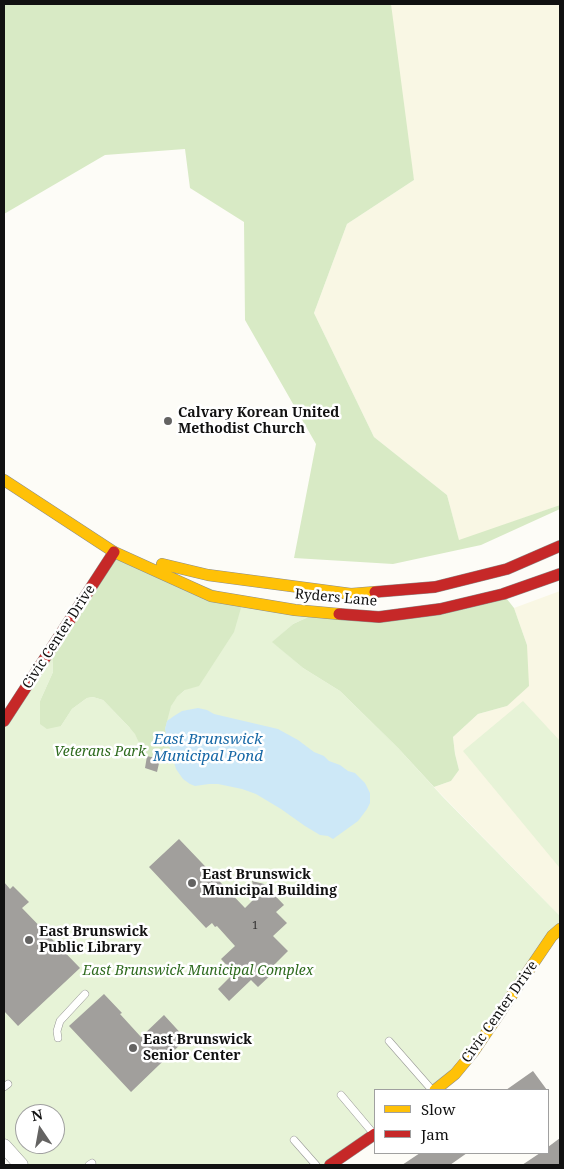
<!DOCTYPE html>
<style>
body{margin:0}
#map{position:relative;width:564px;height:1169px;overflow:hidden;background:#fdfcf7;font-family:"Noto Serif",serif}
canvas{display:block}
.frame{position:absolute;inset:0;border:5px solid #111;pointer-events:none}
.legend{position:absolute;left:374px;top:1089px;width:175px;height:65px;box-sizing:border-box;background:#fff;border:1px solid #a0a0a0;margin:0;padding:6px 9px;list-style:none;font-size:15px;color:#111}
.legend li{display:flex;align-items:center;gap:10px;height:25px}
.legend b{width:25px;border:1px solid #a0a0a0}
.north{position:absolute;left:15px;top:1104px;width:50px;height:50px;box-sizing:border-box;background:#fff;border:1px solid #a0a0a0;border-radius:50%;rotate:348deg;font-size:14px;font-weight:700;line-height:20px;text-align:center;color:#111}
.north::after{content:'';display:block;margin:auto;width:18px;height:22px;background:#646362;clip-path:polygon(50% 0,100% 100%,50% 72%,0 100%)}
</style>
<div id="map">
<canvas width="564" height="1169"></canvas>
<div class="frame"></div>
<ul class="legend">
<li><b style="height:6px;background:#ffc107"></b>Slow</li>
<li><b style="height:6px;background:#c62828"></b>Jam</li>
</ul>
<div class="north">N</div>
</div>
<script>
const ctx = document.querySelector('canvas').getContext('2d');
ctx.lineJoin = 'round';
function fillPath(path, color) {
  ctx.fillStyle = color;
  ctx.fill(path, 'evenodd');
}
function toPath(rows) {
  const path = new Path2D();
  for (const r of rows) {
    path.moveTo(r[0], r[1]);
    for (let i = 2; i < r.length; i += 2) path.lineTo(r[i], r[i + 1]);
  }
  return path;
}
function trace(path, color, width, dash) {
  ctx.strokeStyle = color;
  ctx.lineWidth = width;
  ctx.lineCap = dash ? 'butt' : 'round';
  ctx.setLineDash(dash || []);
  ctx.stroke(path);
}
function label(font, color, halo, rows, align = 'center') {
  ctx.font = font + ' "Noto Serif",serif';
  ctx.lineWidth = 5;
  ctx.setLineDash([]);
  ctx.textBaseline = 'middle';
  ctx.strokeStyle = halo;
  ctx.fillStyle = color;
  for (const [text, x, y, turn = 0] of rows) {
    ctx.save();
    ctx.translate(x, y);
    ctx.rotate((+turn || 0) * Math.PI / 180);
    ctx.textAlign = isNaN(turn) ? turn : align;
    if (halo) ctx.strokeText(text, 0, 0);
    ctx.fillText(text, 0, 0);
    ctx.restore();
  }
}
const farmland = toPath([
 [376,4,560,4,560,505,459,541,447,495,374,437,314,313,347,224,414,180],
 [560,591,560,916,434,787,451,781,459,770,455,754,453,737,478,714,507,706,527,645,514,608]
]);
const green = toPath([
 [243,601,319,612,293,624,273,642,303,668,340,691,398,748,442,796,560,916,560,929,435,1090,375,1090,375,1134,330,1165,21,1165,4,1146,4,721,52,647,53,672,40,701,61,726,72,709,87,698,93,697,103,700,130,728,177,697,185,690],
 [25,1114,55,1114,55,1144,25,1144],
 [523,701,560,741,559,867,463,751]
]);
const forest = toPath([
 [4,4,391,4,414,180,347,224,314,313,374,437,447,495,459,540,560,505,560,509,481,545,393,564,294,558,316,444,245,320,244,222,190,188,185,149,105,155,4,214],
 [114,552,243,601,234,632,199,686,185,690,177,697,171,706,165,729,167,738,170,748,166,754,160,759,147,756,142,749,135,734,130,728,103,700,93,697,87,698,72,709,61,726,47,729,40,724,40,701,53,672,52,647],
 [503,594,514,608,527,645,529,686,507,706,478,714,453,737,455,754,459,770,451,781,434,787,398,748,340,691,303,668,272,642,293,624,319,612,379,617]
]);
const water = toPath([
 [198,708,207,710,214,714,278,729,298,740,314,752,324,756,329,761,340,765,348,771,355,773,365,783,370,793,370,803,367,809,358,821,333,839,328,836,320,835,305,826,281,809,256,794,242,789,218,784,209,784,195,786,190,784,183,779,176,769,167,738,165,729,167,721,174,716,182,711]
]);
const building = toPath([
 [147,756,160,759,157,772,145,768],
 [179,839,245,908,256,897,252,881,264,884,284,905,276,912,287,923,273,936,288,951,272,967,275,971,258,987,251,980,229,1001,218,989,234,973,221,959,235,946,217,926,215,927,212,923,206,928,149,867],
 [4,882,10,889,13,886,29,902,22,908,80,968,18,1026,4,1011],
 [104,994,122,1013,120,1014,141,1037,164,1015,186,1039,131,1092,69,1026],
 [533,1071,547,1090,506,1090],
 [560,1138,560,1165,522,1165,540,1153,548,1153,548,1147],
 [420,1153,467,1153,450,1165,402,1165]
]);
const lane = toPath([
 [58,1038,57,1031,60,1021,85,994],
 [389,1041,432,1090],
 [4,1087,8,1084],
 [341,1095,373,1133],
 [294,1140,316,1165],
 [89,1165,92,1163]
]);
const street = toPath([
 [4,1146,21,1165]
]);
const slow = toPath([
 [4,480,114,552,211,596,295,610,339,614],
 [162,564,208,575,351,594,375,592],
 [435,1090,455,1074,474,1051,552,936,560,929]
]);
const jam = toPath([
 [375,592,435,587,507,569,560,546],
 [339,614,379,617,440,609,503,594,560,574],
 [4,721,114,552],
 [330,1165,375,1134]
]);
const markers = [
 [168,421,5,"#646362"],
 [192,883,5,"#646362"],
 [29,940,5,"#646362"],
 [133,1048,5,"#646362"]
];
const numberNames = [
 ["1",255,926]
];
const poiNames = [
 ["Calvary Korean United",178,413],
 ["Methodist Church",178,429],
 ["East Brunswick",202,875],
 ["Municipal Building",202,891],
 ["East Brunswick",39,932],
 ["Public Library",39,948],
 ["East Brunswick",143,1040],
 ["Senior Center",143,1056]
];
const streetNames = [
 ["Ryders Lane",336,598,5],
 ["Civic Center Drive",59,637,-57],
 ["Civic Center Drive",500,1012,-55]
];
const parkNames = [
 ["Veterans Park",100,752],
 ["East Brunswick Municipal Complex",198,971]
];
const waterNames = [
 ["East Brunswick",208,740],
 ["Municipal Pond",208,757]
];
fillPath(farmland, '#f9f7e4');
fillPath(green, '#e7f3d7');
fillPath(forest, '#d8eac5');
fillPath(water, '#cde8f7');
fillPath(building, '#a19f9c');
trace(lane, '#979795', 8);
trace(street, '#979795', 15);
trace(slow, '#8e8d8b', 12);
trace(jam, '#8e8d8b', 12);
trace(lane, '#fffffe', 7);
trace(street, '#fffffe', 14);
trace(slow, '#ffc107', 11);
trace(jam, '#c62828', 11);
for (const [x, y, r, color] of markers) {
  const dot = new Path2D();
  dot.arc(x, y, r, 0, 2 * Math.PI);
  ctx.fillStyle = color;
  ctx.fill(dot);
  trace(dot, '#fff', 2);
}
label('11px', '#353434', null, numberNames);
label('bold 14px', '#111', '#fff', poiNames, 'left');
label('14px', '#111', '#fff', streetNames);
label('italic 14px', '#2f6b1f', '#fff', parkNames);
label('italic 15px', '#1768a6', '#fff', waterNames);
</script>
